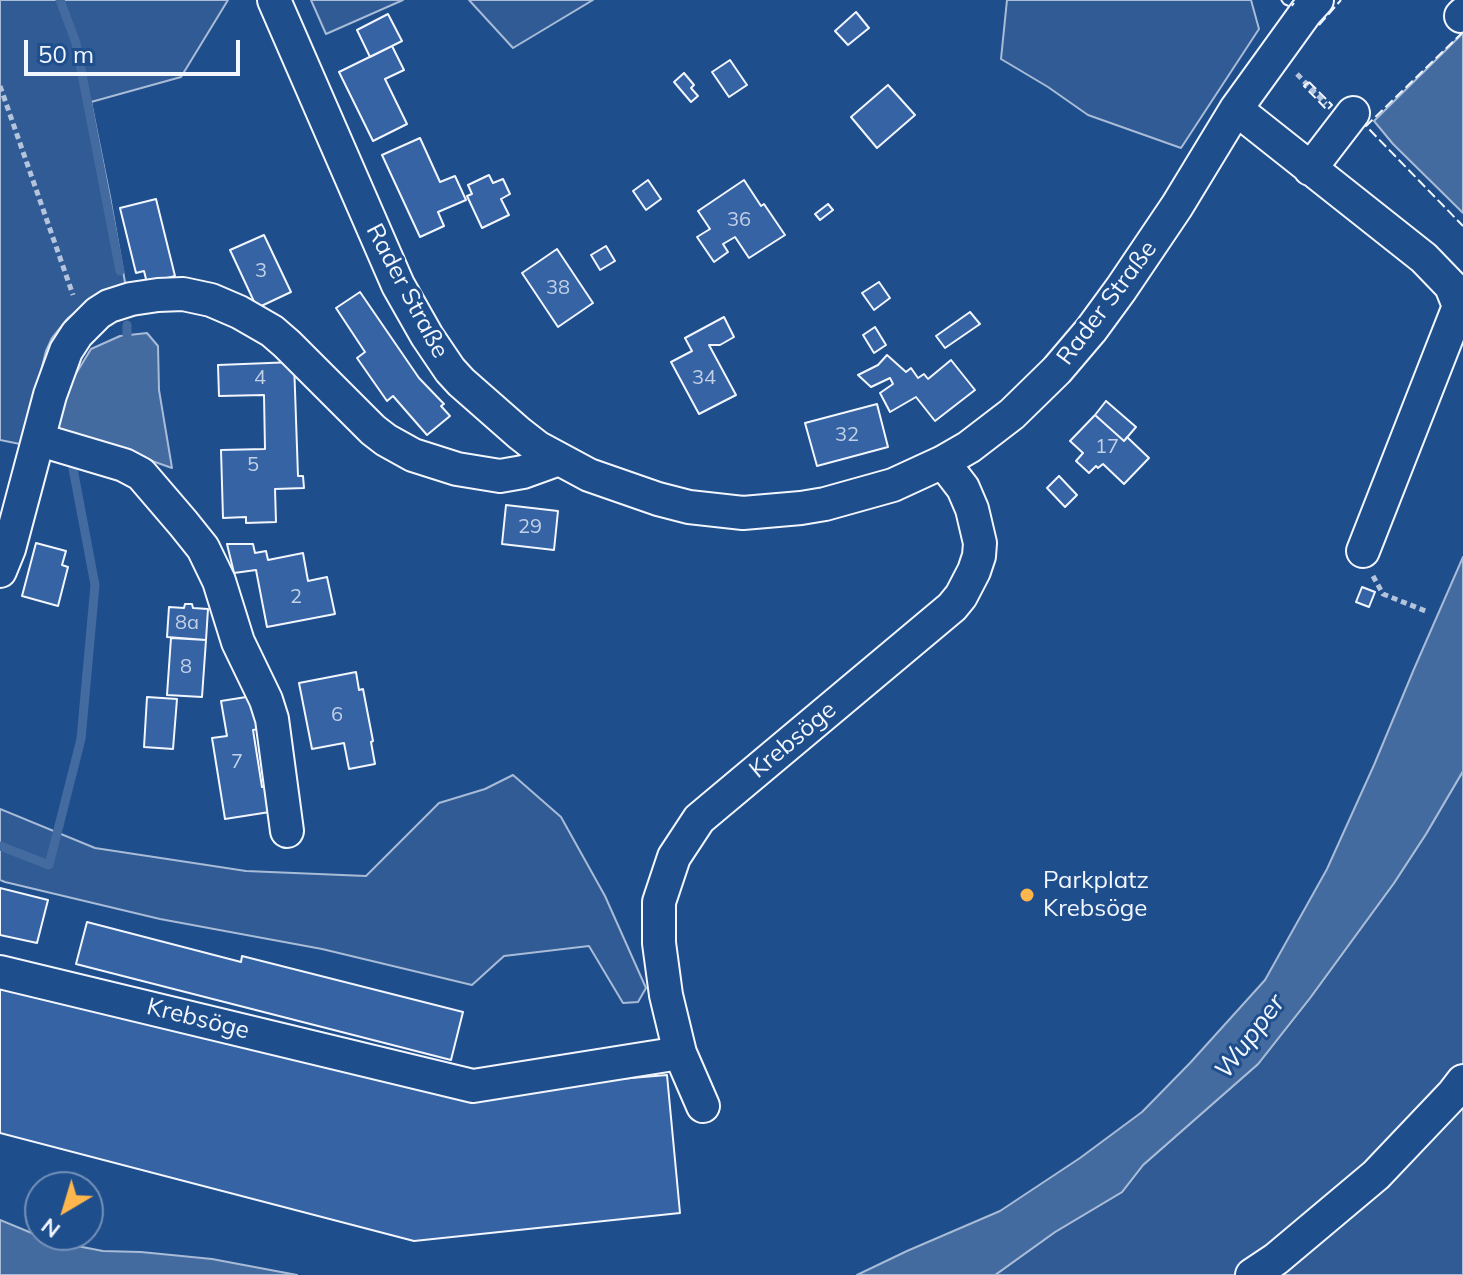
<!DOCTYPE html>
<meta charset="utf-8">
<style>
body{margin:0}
#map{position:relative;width:1463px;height:1275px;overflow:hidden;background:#1f4e8c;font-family:Mulish,sans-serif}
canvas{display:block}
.north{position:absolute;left:24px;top:1171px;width:80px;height:80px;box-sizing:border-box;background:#1f4e8c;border:2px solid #7391ba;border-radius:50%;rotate:218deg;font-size:22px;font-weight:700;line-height:32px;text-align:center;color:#f2f6ff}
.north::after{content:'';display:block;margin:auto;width:28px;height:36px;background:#ffb74d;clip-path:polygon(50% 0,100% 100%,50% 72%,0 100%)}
.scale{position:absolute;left:24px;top:40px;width:216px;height:36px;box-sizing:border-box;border:4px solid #f2f6ff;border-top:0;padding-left:10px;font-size:24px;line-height:28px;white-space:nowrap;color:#f2f6ff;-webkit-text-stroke:6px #1f4e8c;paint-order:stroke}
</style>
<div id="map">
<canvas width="1463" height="1275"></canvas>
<div class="north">N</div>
<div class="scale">50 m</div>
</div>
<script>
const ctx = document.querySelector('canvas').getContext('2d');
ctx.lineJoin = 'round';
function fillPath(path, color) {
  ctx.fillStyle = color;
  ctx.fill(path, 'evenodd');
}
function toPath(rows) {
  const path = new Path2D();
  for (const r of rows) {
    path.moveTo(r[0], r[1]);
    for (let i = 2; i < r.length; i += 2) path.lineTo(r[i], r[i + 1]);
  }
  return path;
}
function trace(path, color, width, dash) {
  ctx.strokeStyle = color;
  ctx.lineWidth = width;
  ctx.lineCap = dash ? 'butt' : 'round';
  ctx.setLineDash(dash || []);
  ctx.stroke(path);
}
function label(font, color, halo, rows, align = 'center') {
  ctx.font = font + ' Mulish,sans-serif';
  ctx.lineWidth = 6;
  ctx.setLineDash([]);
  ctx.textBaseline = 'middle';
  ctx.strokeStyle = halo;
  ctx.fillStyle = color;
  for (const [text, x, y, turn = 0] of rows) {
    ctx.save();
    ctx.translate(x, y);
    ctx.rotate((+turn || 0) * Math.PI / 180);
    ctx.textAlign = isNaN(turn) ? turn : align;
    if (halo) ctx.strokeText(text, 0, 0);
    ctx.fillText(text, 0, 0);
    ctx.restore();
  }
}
const green = toPath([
 [0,0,228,0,181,77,91,102,110,197,126,288,78,310,67,319,52,338,46,351,39,379,25,445,0,440,0,0],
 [311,0,403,0,326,34,311,0],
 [469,0,593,0,513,48,469,0],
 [1007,0,1251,0,1259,29,1181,148,1088,115,1048,87,1001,59,1007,0],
 [1463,771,1463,1275,995,1275,1055,1232,1122,1192,1143,1165,1258,1064,1310,998,1394,883,1426,834,1463,771],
 [513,775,561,817,605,896,646,988,638,1002,623,1003,589,946,504,956,472,985,322,949,160,919,5,882,0,880,0,809,95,848,246,871,366,876,439,803,485,789,513,775]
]);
const water = toPath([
 [1463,33,1463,213,1393,144,1374,121,1463,33],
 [147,333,158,346,159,390,172,468,58,428,69,385,91,349,120,336,147,333],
 [1463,557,1463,771,1426,834,1394,883,1310,998,1258,1064,1143,1165,1122,1192,1055,1232,995,1275,857,1275,907,1251,1000,1211,1080,1158,1142,1112,1190,1063,1265,980,1327,869,1374,765,1414,669,1463,557],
 [0,1220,51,1241,103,1251,141,1252,212,1259,297,1275,0,1275,0,1220]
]);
const stream = toPath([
 [60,0,76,43,120,271],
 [127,325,127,345],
 [0,846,49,865,81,739,95,585,71,458]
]);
const building = toPath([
 [856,12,869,28,848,45,835,31,856,12],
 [388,14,402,41,370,57,357,30,388,14],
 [392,46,404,70,385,79,407,124,373,141,339,72,392,46],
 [730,60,747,85,729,97,712,72,730,60],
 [684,73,694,85,691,88,698,96,691,102,674,82,684,73],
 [888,85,915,115,877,148,851,117,888,85],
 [420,138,440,182,455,176,466,200,438,212,444,226,420,237,382,155,420,138],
 [489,175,493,183,503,179,510,194,501,199,509,215,482,228,467,196,472,194,468,185,489,175],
 [648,180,661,199,646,210,633,191,648,180],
 [744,180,761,206,764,204,785,235,749,258,735,237,723,244,728,252,714,262,697,237,710,229,698,211,744,180],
 [156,199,175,276,147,283,144,271,136,273,120,208,156,199],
 [828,204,833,210,820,220,815,214,828,204],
 [264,235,291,292,257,308,230,250,264,235],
 [606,246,615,261,600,270,591,255,606,246],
 [557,249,593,303,558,327,522,273,557,249],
 [879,282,890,298,874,310,862,293,879,282],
 [360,292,419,378,444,404,441,406,450,416,427,435,393,396,387,401,357,358,365,352,336,308,360,292],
 [970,312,980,324,945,348,936,336,970,312],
 [724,317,734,337,720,345,709,345,736,395,699,414,671,362,692,351,685,338,724,317],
 [875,327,886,345,874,353,863,335,875,327],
 [887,355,906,372,911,368,918,378,924,374,928,379,951,360,975,390,935,421,916,397,890,412,880,393,893,384,890,378,871,387,858,375,878,365,887,355],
 [294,362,298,476,303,476,304,488,275,489,276,522,246,523,246,517,223,518,221,450,265,449,264,395,219,396,218,365,294,362],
 [1106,401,1136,427,1124,441,1095,415,1106,401],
 [877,404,888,447,817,466,805,423,877,404],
 [1095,415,1124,441,1127,437,1149,458,1124,484,1103,464,1098,468,1096,466,1089,473,1076,461,1083,453,1070,441,1095,415],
 [1059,476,1077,495,1065,507,1047,488,1059,476],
 [506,505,558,511,554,550,502,544,506,505],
 [36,543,66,551,62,565,68,567,58,606,22,596,36,543],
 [227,544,253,544,255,553,266,551,268,560,303,553,308,581,327,577,335,614,267,627,256,570,234,573,227,544],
 [1362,587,1375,592,1369,607,1356,602,1362,587],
 [185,604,192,604,193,608,208,609,206,640,167,637,169,607,184,608,185,604],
 [171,638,206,640,202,697,167,695,171,638],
 [356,672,359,690,363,689,373,741,371,742,375,764,349,769,344,743,312,749,299,683,356,672],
 [259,695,264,728,253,730,262,787,272,786,276,811,225,819,212,738,227,736,221,701,259,695],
 [147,697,177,699,173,749,144,747,147,697],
 [0,888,48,900,37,943,0,935,0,888],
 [87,922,241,962,242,956,463,1012,451,1060,76,964,87,922],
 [0,980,451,1093,667,1075,680,1213,414,1241,0,1133,0,980]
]);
const path = toPath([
 [1297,74,1326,104],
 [0,86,73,295],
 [1373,576,1383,594,1428,612]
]);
const minor = toPath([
 [274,0,398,285,427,336,450,370,461,382,519,433,537,447,589,475,658,499,689,507,743,513,801,508,825,504,893,485,943,462,969,447,1012,414,1057,370,1091,330,1121,289,1177,206,1236,109,1306,12,1317,0],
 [1461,16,1463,14],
 [1236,109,1424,258,1451,286,1459,306,1363,551],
 [1310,169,1353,113],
 [40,440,124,465,141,474,183,523,203,548,219,581,238,642,266,700,272,719,287,831],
 [0,571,9,549,50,395,66,351,77,334,98,313,109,306,131,299,158,295,183,294,211,300,239,312,272,331,287,344,373,430,386,440,413,455,457,469,500,476,523,472,559,459],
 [0,972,473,1086,680,1053],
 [703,1106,680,1053,666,995,659,943,659,902,674,857,699,819,952,607,961,596,974,571,979,556,980,543,972,509,963,488,943,462],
 [1252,1275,1276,1259,1376,1175,1453,1094,1463,1081]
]);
const fence = toPath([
 [1281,0,1284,4,1291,7,1294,3],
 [1319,25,1341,0],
 [1463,32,1366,126,1463,226],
 [1309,82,1332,105,1327,110,1304,86,1309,82]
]);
const markers = [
 [1027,895,8,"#ffb74d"]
];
const numberNames = [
 ["36",739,220],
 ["3",261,271],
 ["38",558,288],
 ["4",260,378],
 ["34",704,378],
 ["32",847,435],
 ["17",1107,447],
 ["5",253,465],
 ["29",530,527],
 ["2",296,597],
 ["8a",187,623],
 ["8",186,667],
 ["6",337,715],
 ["7",237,762]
];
const streetNames = [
 ["Rader Straße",407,291,62],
 ["Rader Straße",1107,303,-53],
 ["Krebsöge",793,740,-40],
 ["Krebsöge",198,1019,14]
];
const poiNames = [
 ["Parkplatz",1043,881],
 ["Krebsöge",1043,909]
];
const waterNames = [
 ["Wupper",1250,1037,-53]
];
fillPath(green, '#305b95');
trace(green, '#a8bbd7', 2);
fillPath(water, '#446ba0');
trace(water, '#a8bbd7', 2);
trace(stream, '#446ba0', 9);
fillPath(building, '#3563a3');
trace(building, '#f2f6ff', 2);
trace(minor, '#f2f6ff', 36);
trace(path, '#b3c4dc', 5, [6, 4]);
trace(minor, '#1f4e8c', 32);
trace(fence, '#f2f6ff', 2, [10, 4]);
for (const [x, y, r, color] of markers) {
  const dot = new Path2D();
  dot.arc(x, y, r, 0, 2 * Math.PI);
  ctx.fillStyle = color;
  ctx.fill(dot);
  trace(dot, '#1f4e8c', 3);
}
label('20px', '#c3d1e8', null, numberNames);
label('24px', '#f2f6ff', '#1f4e8c', streetNames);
label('24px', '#f2f6ff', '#1f4e8c', poiNames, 'left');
label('italic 26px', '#f2f6ff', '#1f4e8c', waterNames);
</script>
